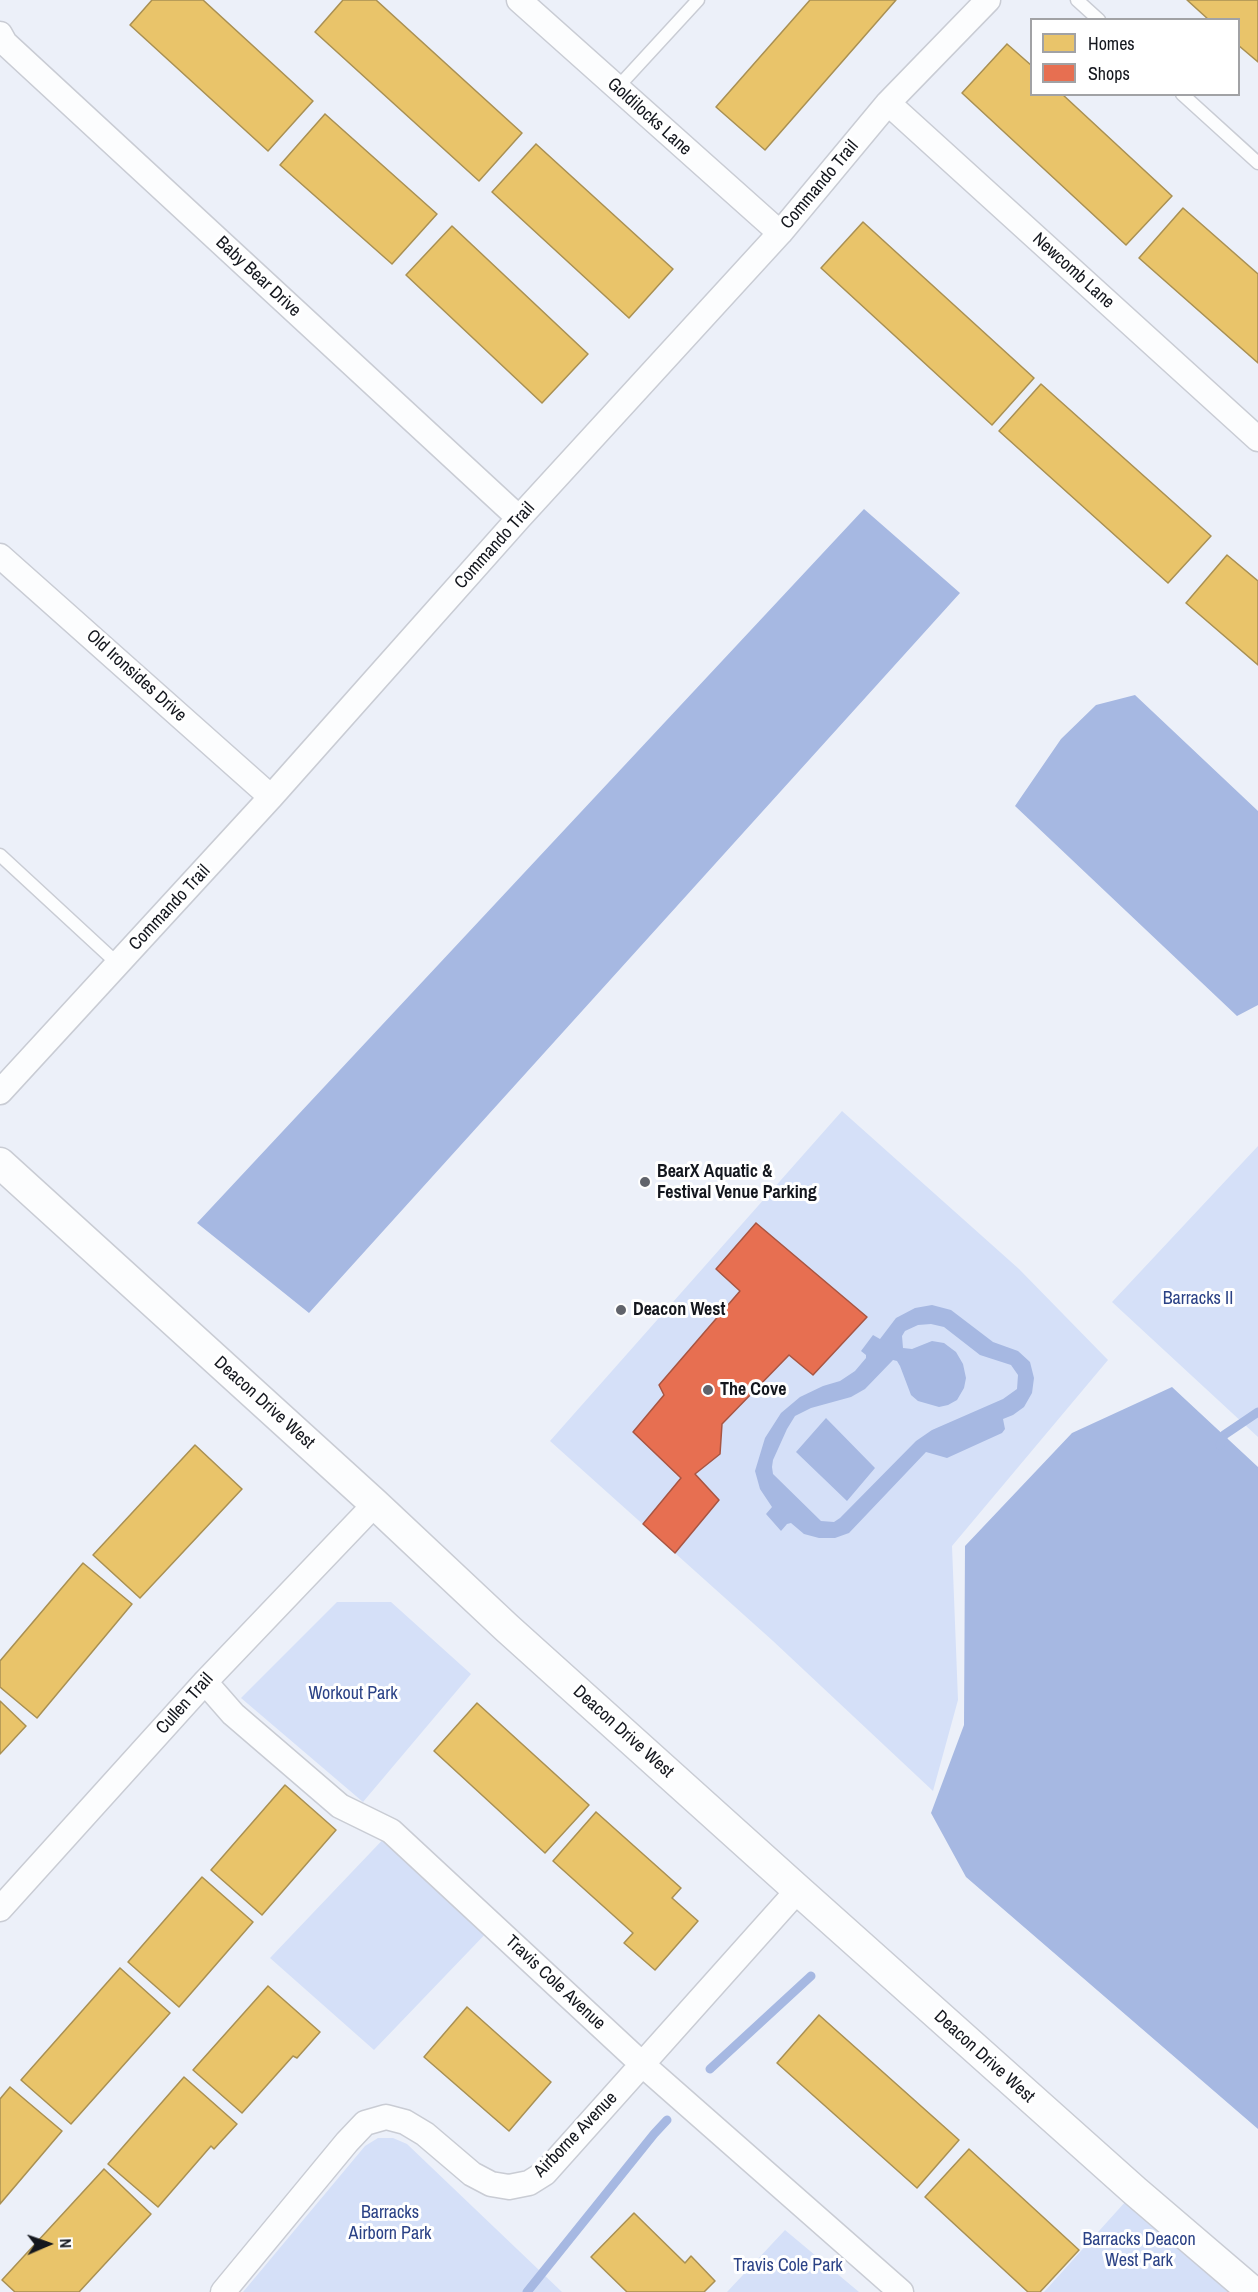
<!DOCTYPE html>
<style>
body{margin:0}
#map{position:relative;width:1258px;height:2292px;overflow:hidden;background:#ecf0f9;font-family:"Archivo Narrow",sans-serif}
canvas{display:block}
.legend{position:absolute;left:1030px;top:18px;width:210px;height:78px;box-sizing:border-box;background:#fff;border:2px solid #a1a2a5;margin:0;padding:8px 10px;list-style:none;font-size:18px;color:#14171e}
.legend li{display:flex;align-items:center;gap:12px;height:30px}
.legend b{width:30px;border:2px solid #a1a2a5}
.north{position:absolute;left:18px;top:2214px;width:60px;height:60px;-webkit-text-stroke:4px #fff;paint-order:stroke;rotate:88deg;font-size:16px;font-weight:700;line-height:24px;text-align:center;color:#14171e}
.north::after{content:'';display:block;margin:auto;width:21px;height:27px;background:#14171e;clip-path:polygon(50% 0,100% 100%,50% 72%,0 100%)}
</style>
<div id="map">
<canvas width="1258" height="2292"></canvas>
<ul class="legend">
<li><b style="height:16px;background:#e9c46a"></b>Homes</li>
<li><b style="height:16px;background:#e76f51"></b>Shops</li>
</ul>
<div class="north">N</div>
</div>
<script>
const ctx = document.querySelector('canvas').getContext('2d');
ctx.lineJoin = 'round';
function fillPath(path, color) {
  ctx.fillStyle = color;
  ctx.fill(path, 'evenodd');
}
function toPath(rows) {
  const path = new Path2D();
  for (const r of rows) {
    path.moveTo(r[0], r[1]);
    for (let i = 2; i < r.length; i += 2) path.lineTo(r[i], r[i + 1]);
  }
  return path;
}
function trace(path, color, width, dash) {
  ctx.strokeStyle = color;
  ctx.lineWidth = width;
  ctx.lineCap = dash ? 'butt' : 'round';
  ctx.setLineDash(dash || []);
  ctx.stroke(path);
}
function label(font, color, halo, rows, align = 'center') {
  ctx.font = font + ' "Archivo Narrow",sans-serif';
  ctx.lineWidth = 6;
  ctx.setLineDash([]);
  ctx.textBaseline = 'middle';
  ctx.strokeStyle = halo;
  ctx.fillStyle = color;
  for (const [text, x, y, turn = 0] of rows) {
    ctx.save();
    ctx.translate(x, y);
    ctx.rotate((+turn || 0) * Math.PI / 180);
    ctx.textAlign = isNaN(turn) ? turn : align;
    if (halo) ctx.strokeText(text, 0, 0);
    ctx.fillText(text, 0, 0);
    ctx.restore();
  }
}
const green = toPath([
 [842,1111,1019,1269,1108,1360,952,1546,958,1700,933,1791,773,1641,550,1441],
 [1258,1146,1258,1437,1112,1302],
 [337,1602,391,1602,471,1674,363,1802,241,1698],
 [391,1831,493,1926,374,2050,270,1958],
 [378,2138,393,2138,407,2144,562,2292,243,2292,365,2146],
 [1135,2191,1253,2292,1044,2292],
 [785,2230,859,2292,727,2292]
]);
const water = toPath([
 [864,509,960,593,309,1313,197,1223],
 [1135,695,1258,811,1258,1005,1237,1016,1015,806,1061,739,1096,705],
 [932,1305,951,1310,993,1342,1018,1351,1030,1362,1034,1378,1032,1393,1024,1407,1013,1415,1003,1419,1005,1429,1002,1433,947,1458,926,1452,849,1533,835,1538,819,1538,804,1534,791,1523,787,1524,781,1531,766,1514,772,1507,760,1489,755,1471,765,1438,781,1413,800,1397,823,1386,840,1381,855,1371,866,1358,866,1355,861,1351,873,1335,880,1339,896,1318,915,1308],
 [931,1324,944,1327,980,1355,1011,1365,1018,1375,1017,1389,1003,1399,932,1430,916,1441,840,1518,834,1522,821,1521,773,1474,772,1467,773,1460,787,1429,795,1416,811,1408,851,1397,865,1389,893,1360,897,1361,900,1366,911,1395,918,1401,939,1407,948,1405,957,1400,964,1388,966,1378,963,1364,956,1352,944,1343,932,1341,912,1349,903,1348,902,1336,905,1331,918,1325],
 [1172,1387,1258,1467,1258,2129,966,1877,931,1813,964,1725,965,1546,1072,1433],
 [826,1418,875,1468,847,1501,796,1452]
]);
const homes = toPath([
 [152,0,203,0,313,101,268,151,130,25,152,0],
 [343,0,376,0,522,133,479,181,315,32,343,0],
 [810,0,896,0,765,150,716,107,810,0],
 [1187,0,1258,0,1258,62,1238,45,1238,20,1209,20,1187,0],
 [1007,44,1032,66,1032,94,1062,94,1172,196,1126,245,962,93,1007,44],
 [325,114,437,214,392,264,280,165,325,114],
 [536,144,673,269,629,318,492,192,536,144],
 [1183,208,1258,274,1258,363,1139,258,1183,208],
 [863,222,1034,378,992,425,821,268,863,222],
 [452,226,588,354,542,403,406,275,452,226],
 [1041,384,1211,536,1168,583,999,431,1041,384],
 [1227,555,1258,581,1258,665,1186,603,1227,555],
 [195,1445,242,1489,140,1598,93,1555,195,1445],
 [83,1563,132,1604,37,1718,0,1687,0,1661,83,1563],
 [0,1701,26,1726,0,1754,0,1701],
 [477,1703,589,1805,545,1853,434,1751,477,1703],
 [285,1785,336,1830,262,1915,211,1870,285,1785],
 [596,1812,681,1888,672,1898,698,1921,655,1970,624,1943,633,1933,553,1861,596,1812],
 [202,1877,253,1922,179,2007,128,1962,202,1877],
 [120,1968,170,2013,71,2124,21,2080,120,1968],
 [268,1986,320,2032,297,2058,293,2056,242,2113,193,2070,268,1986],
 [467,2007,551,2082,509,2131,424,2057,467,2007],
 [819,2015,959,2140,917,2188,777,2063,819,2015],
 [184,2077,237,2124,214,2149,211,2146,158,2207,108,2164,184,2077],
 [10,2087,62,2131,0,2204,0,2099,10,2087],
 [969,2149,1079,2250,1040,2292,1028,2292,925,2197,969,2149],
 [104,2169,151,2214,79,2292,15,2292,2,2280,104,2169],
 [634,2213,685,2263,691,2256,715,2281,704,2292,627,2292,591,2257,634,2213]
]);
const shops = toPath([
 [756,1223,867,1317,813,1375,789,1355,722,1424,720,1454,695,1474,719,1500,675,1553,643,1524,681,1478,633,1432,664,1395,659,1385,740,1291,716,1269,756,1223]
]);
const stream = toPath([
 [1220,1445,1224,1435,1258,1412],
 [710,2069,811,1976],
 [527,2292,654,2134,667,2120]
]);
const service = toPath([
 [1077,0,1099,20],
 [617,88,698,0],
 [1182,94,1258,163],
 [0,855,118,964]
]);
const minor = toPath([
 [519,0,780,233],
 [0,34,5,43,519,518],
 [888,103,1258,439],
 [0,556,271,797],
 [0,1092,271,797,519,518,780,233,888,103,988,0],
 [205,1682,233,1714,340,1806,391,1831,643,2065,901,2292],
 [0,1909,205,1682,375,1504],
 [223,2292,347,2142,365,2123,386,2117,405,2122,425,2134,472,2174,491,2184,509,2187,529,2183,545,2173,798,1890]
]);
const tertiary = toPath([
 [0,1163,375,1504,507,1628,798,1890,1135,2191,1253,2292]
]);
const markers = [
 [645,1182,6,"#60636b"],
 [621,1310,6,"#60636b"],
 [708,1390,6,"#60636b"]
];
const streetNames = [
 ["Goldilocks Lane",649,117,42],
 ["Commando Trail",820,185,-50],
 ["Newcomb Lane",1073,271,42],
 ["Baby Bear Drive",258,277,43],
 ["Commando Trail",495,546,-48],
 ["Old Ironsides Drive",136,676,42],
 ["Commando Trail",170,908,-47],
 ["Deacon Drive West",264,1403,42],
 ["Cullen Trail",185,1704,-48],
 ["Deacon Drive West",623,1732,42],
 ["Travis Cole Avenue",555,1983,43],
 ["Deacon Drive West",984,2057,42],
 ["Airborne Avenue",576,2135,-46]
];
const poiNames = [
 ["BearX Aquatic &",657,1172],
 ["Festival Venue Parking",657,1193],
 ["Deacon West",633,1310],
 ["The Cove",720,1390]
];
const parkNames = [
 ["Barracks II",1198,1299],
 ["Workout Park",353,1694],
 ["Barracks",390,2213],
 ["Airborn Park",390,2234],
 ["Barracks Deacon",1139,2240],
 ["West Park",1139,2261],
 ["Travis Cole Park",788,2266]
];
fillPath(green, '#d5e0f8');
fillPath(water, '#a6b8e2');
fillPath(homes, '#e9c46a');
trace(homes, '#a99053', 1.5);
fillPath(shops, '#e76f51');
trace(shops, '#a85542', 1.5);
trace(stream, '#a6b8e2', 9);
trace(service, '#c9ccd4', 15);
trace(minor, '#c9ccd4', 27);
trace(tertiary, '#c9ccd4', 33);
trace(service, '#fcfdfe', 12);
trace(minor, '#fcfdfe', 24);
trace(tertiary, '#fcfdfe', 30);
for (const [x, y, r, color] of markers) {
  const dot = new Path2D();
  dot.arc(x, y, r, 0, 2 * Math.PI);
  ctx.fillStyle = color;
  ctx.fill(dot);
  trace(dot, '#fff', 2);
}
label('18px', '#14171e', '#fff', streetNames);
label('bold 18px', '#14171e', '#fff', poiNames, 'left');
label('18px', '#2b4286', '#fff', parkNames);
</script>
